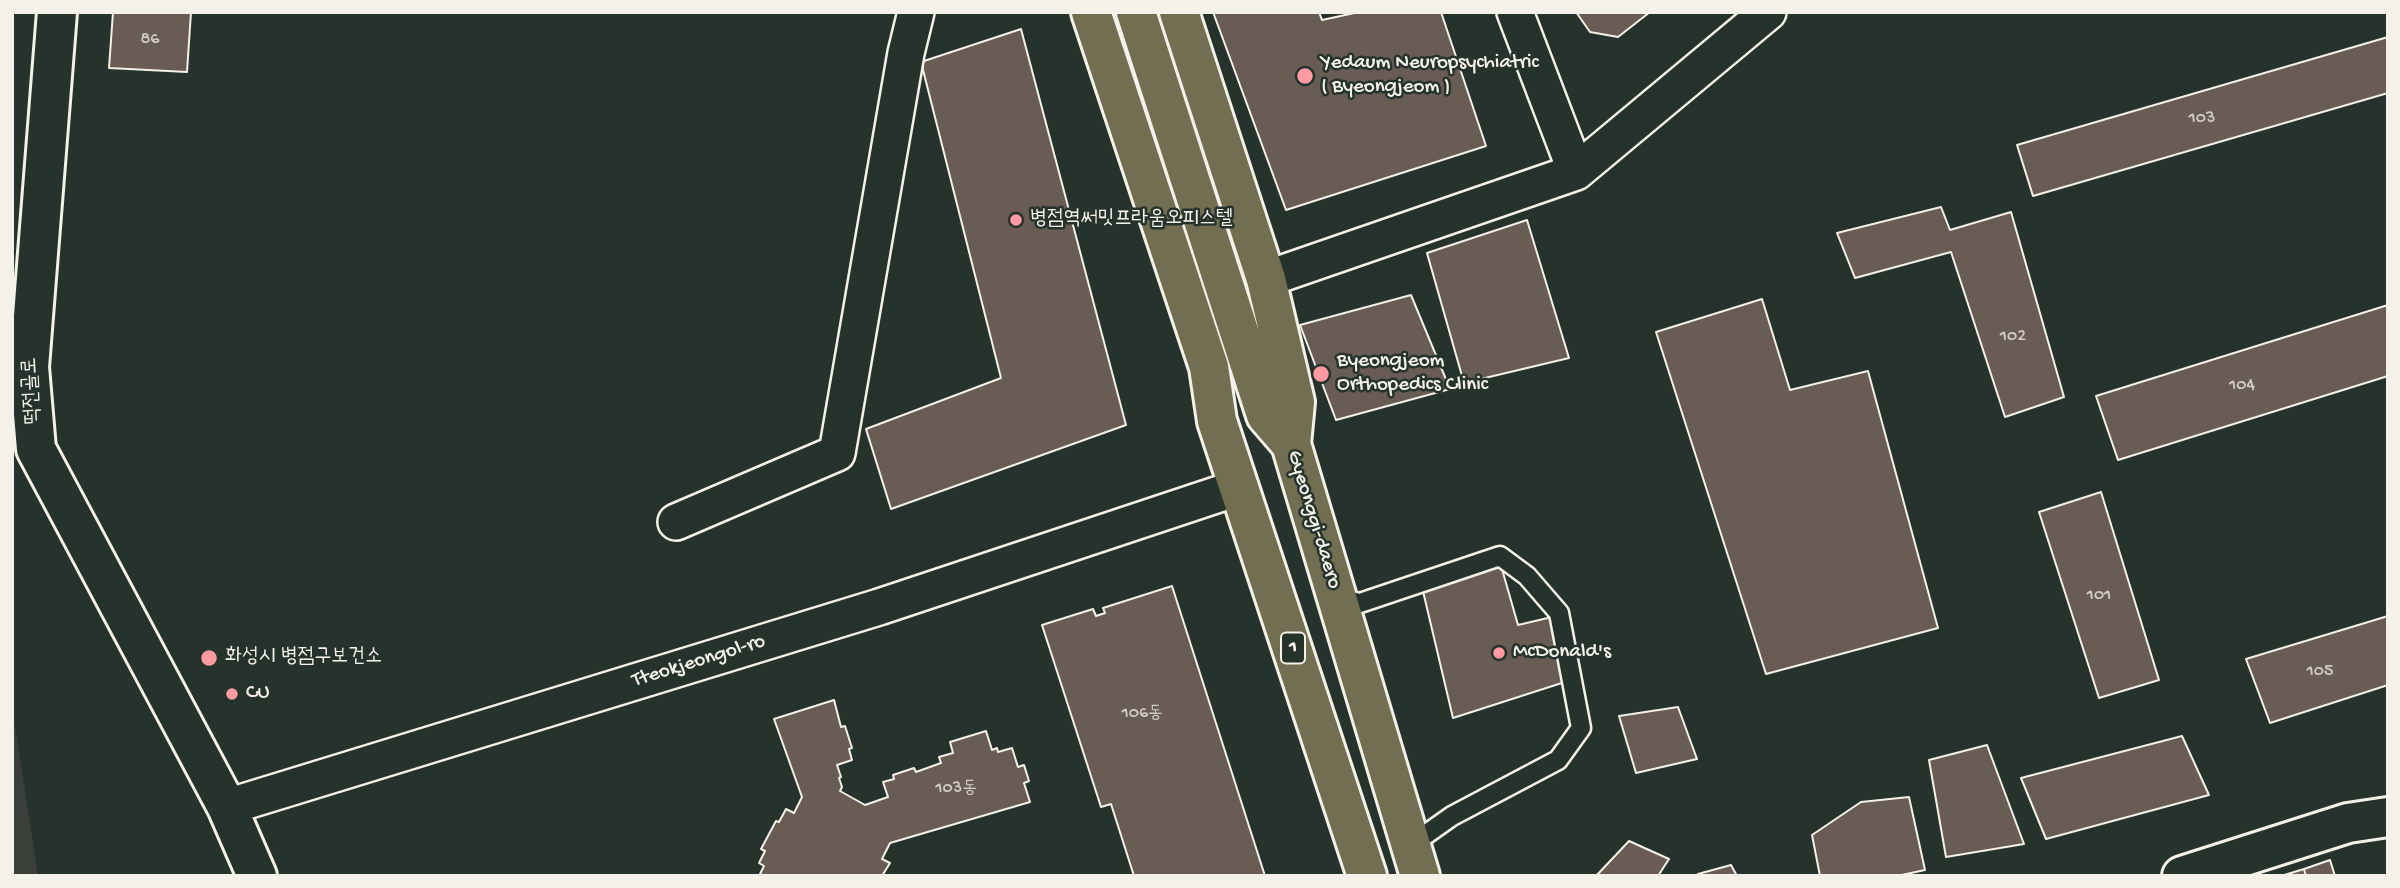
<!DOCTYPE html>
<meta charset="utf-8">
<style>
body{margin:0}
#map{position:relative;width:2400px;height:888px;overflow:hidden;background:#26332d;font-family:"Gochi Hand",sans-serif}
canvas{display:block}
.frame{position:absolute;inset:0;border:14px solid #f4f1e8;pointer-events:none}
</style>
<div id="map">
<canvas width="2400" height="888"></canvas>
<div class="frame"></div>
</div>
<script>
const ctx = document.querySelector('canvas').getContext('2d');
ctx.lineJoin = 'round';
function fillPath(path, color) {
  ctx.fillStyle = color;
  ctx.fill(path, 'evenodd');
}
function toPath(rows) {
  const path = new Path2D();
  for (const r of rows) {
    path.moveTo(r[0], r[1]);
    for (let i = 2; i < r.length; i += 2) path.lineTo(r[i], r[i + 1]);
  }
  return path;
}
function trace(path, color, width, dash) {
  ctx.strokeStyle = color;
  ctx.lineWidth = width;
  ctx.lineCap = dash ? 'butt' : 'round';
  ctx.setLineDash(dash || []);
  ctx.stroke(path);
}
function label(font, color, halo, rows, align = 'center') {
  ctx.font = font + ' "Gochi Hand","Poor Story",sans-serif';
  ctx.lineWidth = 5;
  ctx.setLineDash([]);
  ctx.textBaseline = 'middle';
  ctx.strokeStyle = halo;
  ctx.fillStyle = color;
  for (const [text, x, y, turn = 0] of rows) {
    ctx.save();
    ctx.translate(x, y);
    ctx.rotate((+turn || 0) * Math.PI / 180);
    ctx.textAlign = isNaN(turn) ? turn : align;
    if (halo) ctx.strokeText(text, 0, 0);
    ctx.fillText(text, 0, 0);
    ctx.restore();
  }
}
const built = toPath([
 [12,706,38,876,12,876]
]);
const building = toPath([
 [113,12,191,12,187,72,109,68,113,12],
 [1213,12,1319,12,1322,20,1359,12,1441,12,1486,146,1286,210,1213,12],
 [1576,12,1650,12,1618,37,1590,32,1576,12],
 [1021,29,1126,425,891,509,866,429,1001,378,921,62,1021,29],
 [2388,37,2388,93,2033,196,2017,145,2388,37],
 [1941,207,1950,230,2011,212,2064,397,2005,417,1951,252,1855,278,1837,233,1941,207],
 [1527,220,1569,358,1464,383,1427,253,1527,220],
 [1411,295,1450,389,1336,420,1300,325,1411,295],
 [1762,299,1790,390,1868,371,1938,628,1766,674,1656,332,1762,299],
 [2388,305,2388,376,2118,460,2096,396,2388,305],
 [2101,492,2159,680,2099,698,2039,512,2101,492],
 [1500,562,1518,625,1552,617,1568,681,1453,718,1422,587,1500,562],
 [1172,586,1265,876,1134,876,1111,804,1101,807,1042,625,1093,609,1096,616,1105,613,1103,608,1172,586],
 [2388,616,2388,685,2270,723,2246,659,2388,616],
 [834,700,841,727,845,726,852,748,849,749,852,760,837,765,841,777,839,778,842,787,840,791,865,805,888,797,883,782,894,779,893,775,914,768,916,772,941,763,939,757,953,753,950,742,986,731,992,750,997,748,998,752,1012,748,1018,767,1024,765,1029,781,1024,783,1030,802,890,843,882,859,890,863,882,876,764,876,760,874,764,866,759,863,765,851,761,849,776,821,779,822,786,809,794,813,802,797,774,719,834,700],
 [1678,707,1697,759,1636,773,1619,716,1678,707],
 [2182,736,2209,795,2046,839,2021,778,2182,736],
 [1987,745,2024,844,1946,857,1929,760,1987,745],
 [1909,797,1925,870,1897,876,1820,876,1812,835,1861,802,1909,797],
 [1629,841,1669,859,1658,876,1596,876,1629,841],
 [2330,860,2335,876,2306,876,2304,869,2330,860],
 [1731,865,1737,876,1696,876,1698,874,1731,865],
 [2304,869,2306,876,2281,876,2304,869]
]);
const service = toPath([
 [1337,598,1360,603,1500,556,1527,576,1559,613,1581,728,1558,760,1452,816,1411,845]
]);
const minor = toPath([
 [1515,12,1576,172],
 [1266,279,1576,172,1768,12],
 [676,522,837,453,906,53,916,12],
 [227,807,879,607,1240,487]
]);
const tertiary = toPath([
 [57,12,29,367,36,449,227,807,257,876],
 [2182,876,2348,823,2388,817]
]);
const primary = toPath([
 [1091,12,1209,367,1217,421,1367,876],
 [1136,12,1266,415,1291,444,1420,876],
 [1179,12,1266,279,1295,402,1291,444]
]);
const markers = [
 [1305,76,9,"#ff9aa2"],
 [1016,220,7,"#ff9aa2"],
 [1321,374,9,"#ff9aa2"],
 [1499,653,7,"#ff9aa2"],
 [209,658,9,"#ff9aa2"],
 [232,694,7,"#ff9aa2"]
];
const numberNames = [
 ["86",150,40],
 ["103",2202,119],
 ["102",2013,337],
 ["104",2242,386],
 ["101",2099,596],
 ["105",2320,672],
 ["106동",1142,714],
 ["103동",956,789]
];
const shields = [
 [1293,648,24]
];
const shieldNames = [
 ["1",1293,648]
];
const poiNames = [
 ["Yedaum Neuropsychiatric",1321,64],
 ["( Byeongjeom )",1321,88],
 ["병점역써밋프라움오피스텔",1030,220],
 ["Byeongjeom",1337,362],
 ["Orthopedics Clinic",1337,386],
 ["McDonald's",1513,653],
 ["화성시 병점구보건소",225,658],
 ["CU",246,694]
];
const streetNames = [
 ["떡전골로",33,391,-93],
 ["Gyeonggi-daero",1313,520,73],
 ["Tteokjeongol-ro",699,662,-17]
];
fillPath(built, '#3a3f39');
fillPath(building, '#685c55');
trace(building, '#f4f1e8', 2);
trace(service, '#f4f1e8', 23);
trace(minor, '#f4f1e8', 40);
trace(tertiary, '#f4f1e8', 44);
trace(primary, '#f4f1e8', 44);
trace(service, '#26332d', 18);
trace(minor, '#26332d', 35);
trace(tertiary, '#26332d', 38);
trace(primary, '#726e52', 38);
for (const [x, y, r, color] of markers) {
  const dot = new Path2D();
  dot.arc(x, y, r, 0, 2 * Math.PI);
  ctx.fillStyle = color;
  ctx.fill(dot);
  trace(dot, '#26332d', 2.5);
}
label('18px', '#d1ccc3', null, numberNames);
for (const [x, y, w] of shields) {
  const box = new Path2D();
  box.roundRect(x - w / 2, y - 15.5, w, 31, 5);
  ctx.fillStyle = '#26332d';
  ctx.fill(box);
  trace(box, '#f4f1e8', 2);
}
label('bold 19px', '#f4f1e8', null, shieldNames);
label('21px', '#f4f1e8', '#26332d', poiNames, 'left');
label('21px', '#f4f1e8', '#26332d', streetNames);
</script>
